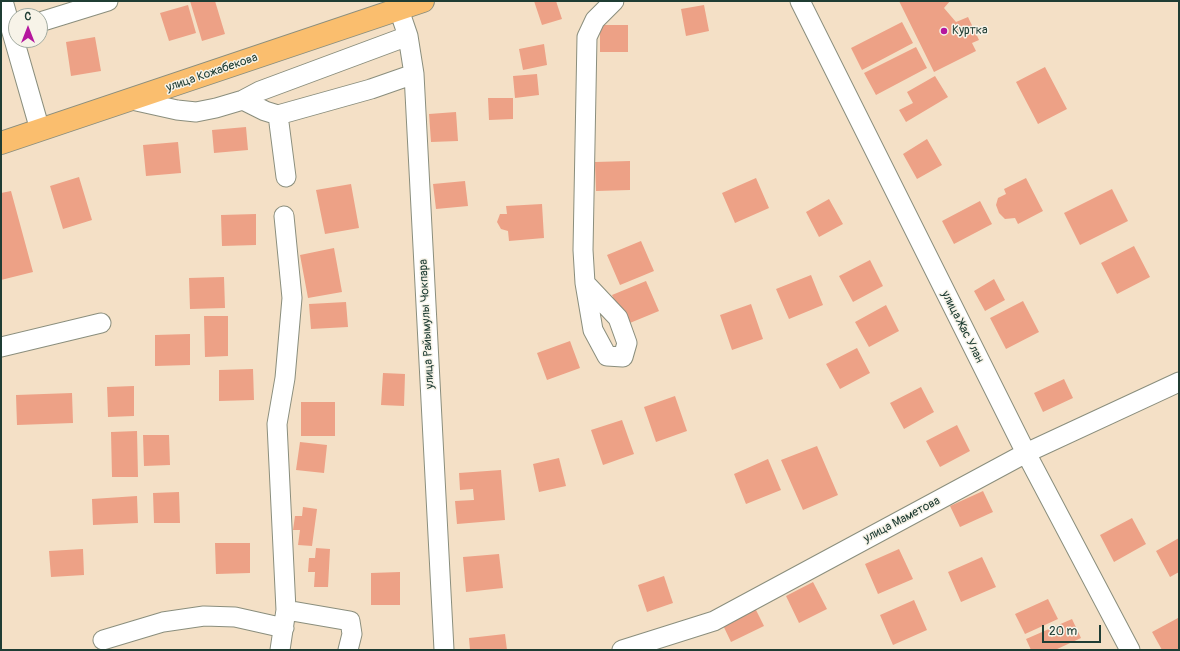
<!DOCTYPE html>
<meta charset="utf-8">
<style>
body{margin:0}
#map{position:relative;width:1180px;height:651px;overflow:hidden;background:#f4e0c6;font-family:Pangolin,sans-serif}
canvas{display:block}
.frame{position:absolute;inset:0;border:2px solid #1f3d34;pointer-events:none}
.north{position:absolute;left:8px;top:8px;width:40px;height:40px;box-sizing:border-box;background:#f7f3e8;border:1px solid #a1aaa0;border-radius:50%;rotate:0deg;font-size:11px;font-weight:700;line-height:16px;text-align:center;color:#1f3d34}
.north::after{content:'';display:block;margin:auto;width:14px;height:18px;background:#b5179e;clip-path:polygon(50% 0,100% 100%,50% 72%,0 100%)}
.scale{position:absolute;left:1042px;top:625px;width:59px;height:18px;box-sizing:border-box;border:2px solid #1f3d34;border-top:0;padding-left:5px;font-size:12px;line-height:14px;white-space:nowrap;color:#1f3d34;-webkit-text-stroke:3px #f7f3e8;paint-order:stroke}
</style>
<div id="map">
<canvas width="1180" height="651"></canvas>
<div class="frame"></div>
<div class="north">С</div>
<div class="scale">20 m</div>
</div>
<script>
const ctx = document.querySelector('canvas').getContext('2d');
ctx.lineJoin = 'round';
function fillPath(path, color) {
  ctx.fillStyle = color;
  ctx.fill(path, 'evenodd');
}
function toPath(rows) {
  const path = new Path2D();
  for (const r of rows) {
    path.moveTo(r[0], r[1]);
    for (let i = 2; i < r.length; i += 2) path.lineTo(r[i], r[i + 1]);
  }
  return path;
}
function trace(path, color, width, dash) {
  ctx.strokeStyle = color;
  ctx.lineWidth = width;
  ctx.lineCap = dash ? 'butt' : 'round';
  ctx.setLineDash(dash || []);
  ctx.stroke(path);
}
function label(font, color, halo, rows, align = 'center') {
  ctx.font = font + ' Pangolin,sans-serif';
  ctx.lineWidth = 3;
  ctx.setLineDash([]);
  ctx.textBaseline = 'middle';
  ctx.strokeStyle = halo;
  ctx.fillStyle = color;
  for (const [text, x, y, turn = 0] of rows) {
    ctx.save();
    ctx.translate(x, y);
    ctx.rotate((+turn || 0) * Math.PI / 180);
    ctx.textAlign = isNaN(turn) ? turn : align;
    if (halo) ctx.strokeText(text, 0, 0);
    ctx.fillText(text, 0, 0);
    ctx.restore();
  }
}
const building = toPath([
 [190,1,215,1,225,34,202,41],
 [534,1,556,1,562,19,542,25],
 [899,1,950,1,944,8,956,22,968,17,979,40,972,43,976,51,934,72],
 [188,5,196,33,169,41,160,13],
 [704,5,709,31,686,36,681,9],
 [902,22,913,43,862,70,851,48],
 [600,25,628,25,628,52,600,52],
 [95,37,101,71,71,76,66,42],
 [544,44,547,65,523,70,519,49],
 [916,47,927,68,876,95,864,73],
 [1045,67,1067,109,1038,124,1016,82],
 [537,74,539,95,515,98,513,76],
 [935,76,948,97,906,122,899,110,913,103,907,92],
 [488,98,513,98,513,119,489,120],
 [456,112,458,141,431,142,429,114],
 [246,127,248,150,214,153,212,130],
 [927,139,942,165,917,179,903,154],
 [178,142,181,173,146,176,143,145],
 [630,161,630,190,596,191,595,162],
 [79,177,92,220,63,229,50,186],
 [756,178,769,208,735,223,722,193],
 [1026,178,1043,211,1018,224,1015,218,1005,219,999,213,996,205,998,198,1006,194,1004,189],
 [465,181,468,206,436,209,433,184],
 [351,184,359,228,325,234,316,190],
 [1112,189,1128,221,1080,245,1064,213],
 [11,191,33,272,1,280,1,193],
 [829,199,843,224,819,237,806,212],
 [980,201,992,224,954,244,942,221],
 [542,204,544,238,509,241,508,231,501,229,497,222,500,214,507,214,506,206],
 [256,214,256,245,222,246,221,215],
 [641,241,654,271,620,285,607,255],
 [1134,246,1150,277,1117,294,1101,263],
 [334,248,342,292,308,298,300,255],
 [870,260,883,286,853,302,839,276],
 [811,275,823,305,789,319,776,289],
 [224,277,225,308,190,309,189,278],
 [994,279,1005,300,985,311,974,291],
 [646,281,659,311,625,325,612,295],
 [1023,301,1039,332,1006,349,990,318],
 [346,302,348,327,311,329,309,304],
 [751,304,763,339,732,350,720,315],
 [886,305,899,331,869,347,855,322],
 [204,316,228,316,228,356,205,357],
 [190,334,190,365,155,366,155,335],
 [570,341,580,368,547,380,537,353],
 [857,348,870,373,840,389,826,364],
 [253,369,254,400,219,401,219,370],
 [383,373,405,374,404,406,381,405],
 [1064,379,1073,398,1043,412,1034,393],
 [134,386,134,416,108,417,107,387],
 [921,387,934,412,904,429,890,403],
 [72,393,73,423,17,425,16,395],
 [675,396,687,431,656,442,644,407],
 [301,402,335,402,335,436,301,436],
 [622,420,634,454,603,465,591,430],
 [957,425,970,451,940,467,926,441],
 [137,431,138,477,112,477,111,432],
 [143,435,169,435,170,465,144,466],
 [300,442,327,445,324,473,296,470],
 [817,446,838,495,803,510,781,460],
 [559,458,566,486,539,492,533,464],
 [768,459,781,490,746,504,734,474],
 [501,470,505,520,457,524,455,501,474,500,473,489,460,490,459,473],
 [983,491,993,512,960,527,950,506],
 [179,492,180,523,154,523,153,493],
 [137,496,138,523,93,525,92,499],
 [303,507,317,509,312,546,298,545,300,530,293,530,295,516,302,516],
 [1132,518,1146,544,1114,562,1100,535],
 [1179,538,1179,572,1170,577,1156,551],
 [215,543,250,543,250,573,216,574],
 [316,548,330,549,328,587,314,587,315,572,308,572,309,558,315,558],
 [83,549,84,575,51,577,49,551],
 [899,549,913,579,878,594,865,564],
 [499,554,503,588,466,592,463,557],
 [982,557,996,587,961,602,948,572],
 [400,572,400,605,371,605,371,573],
 [664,576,673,603,647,612,638,585],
 [813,582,827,609,799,623,786,596],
 [1048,599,1058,619,1025,634,1015,614],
 [914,600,927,630,893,645,880,615],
 [754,606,764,626,731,642,721,621],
 [1178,618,1179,650,1162,650,1152,632],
 [1072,619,1081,638,1055,650,1031,650,1026,639],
 [505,634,507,650,470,650,469,638]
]);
const minor = toPath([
 [3,1,40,130],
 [396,1,408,36,414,74,444,650],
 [800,1,1026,453,1130,650],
 [40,22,108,1],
 [132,100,177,110,196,112,216,108,243,100,260,91,408,36],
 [243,100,265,111,278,115,371,89,414,74],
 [278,115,286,177],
 [585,283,618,318,627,343,623,357,607,356,593,330,585,283,583,250,587,37,595,20,614,1],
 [1,347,101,323],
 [286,610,350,621,352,634,348,650],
 [103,640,163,622,204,616,235,617,284,628],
 [280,650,286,610,277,424,285,378,292,298,284,216],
 [622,650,714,621,1026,453,1179,382]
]);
const major = toPath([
 [1,143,423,1]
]);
const markers = [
 [944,31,4,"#b5179e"]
];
const poiNames = [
 ["Куртка",952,31]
];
const streetNames = [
 ["улица Кожабекова",212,73,-19],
 ["улица Райымулы Чокпара",427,324,-93],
 ["улица Жас Улан",962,327,63],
 ["улица Маметова",902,520,-28]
];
fillPath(building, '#eda186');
trace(minor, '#8a8e7d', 21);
trace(major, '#8a8e7d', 24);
trace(minor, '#fff', 19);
trace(major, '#fabe6e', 22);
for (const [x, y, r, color] of markers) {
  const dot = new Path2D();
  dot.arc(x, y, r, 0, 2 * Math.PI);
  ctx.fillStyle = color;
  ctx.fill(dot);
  trace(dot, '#f7f3e8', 1.5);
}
label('12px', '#1f3d34', '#f7f3e8', poiNames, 'left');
label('12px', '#1f3d34', '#f7f3e8', streetNames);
</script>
